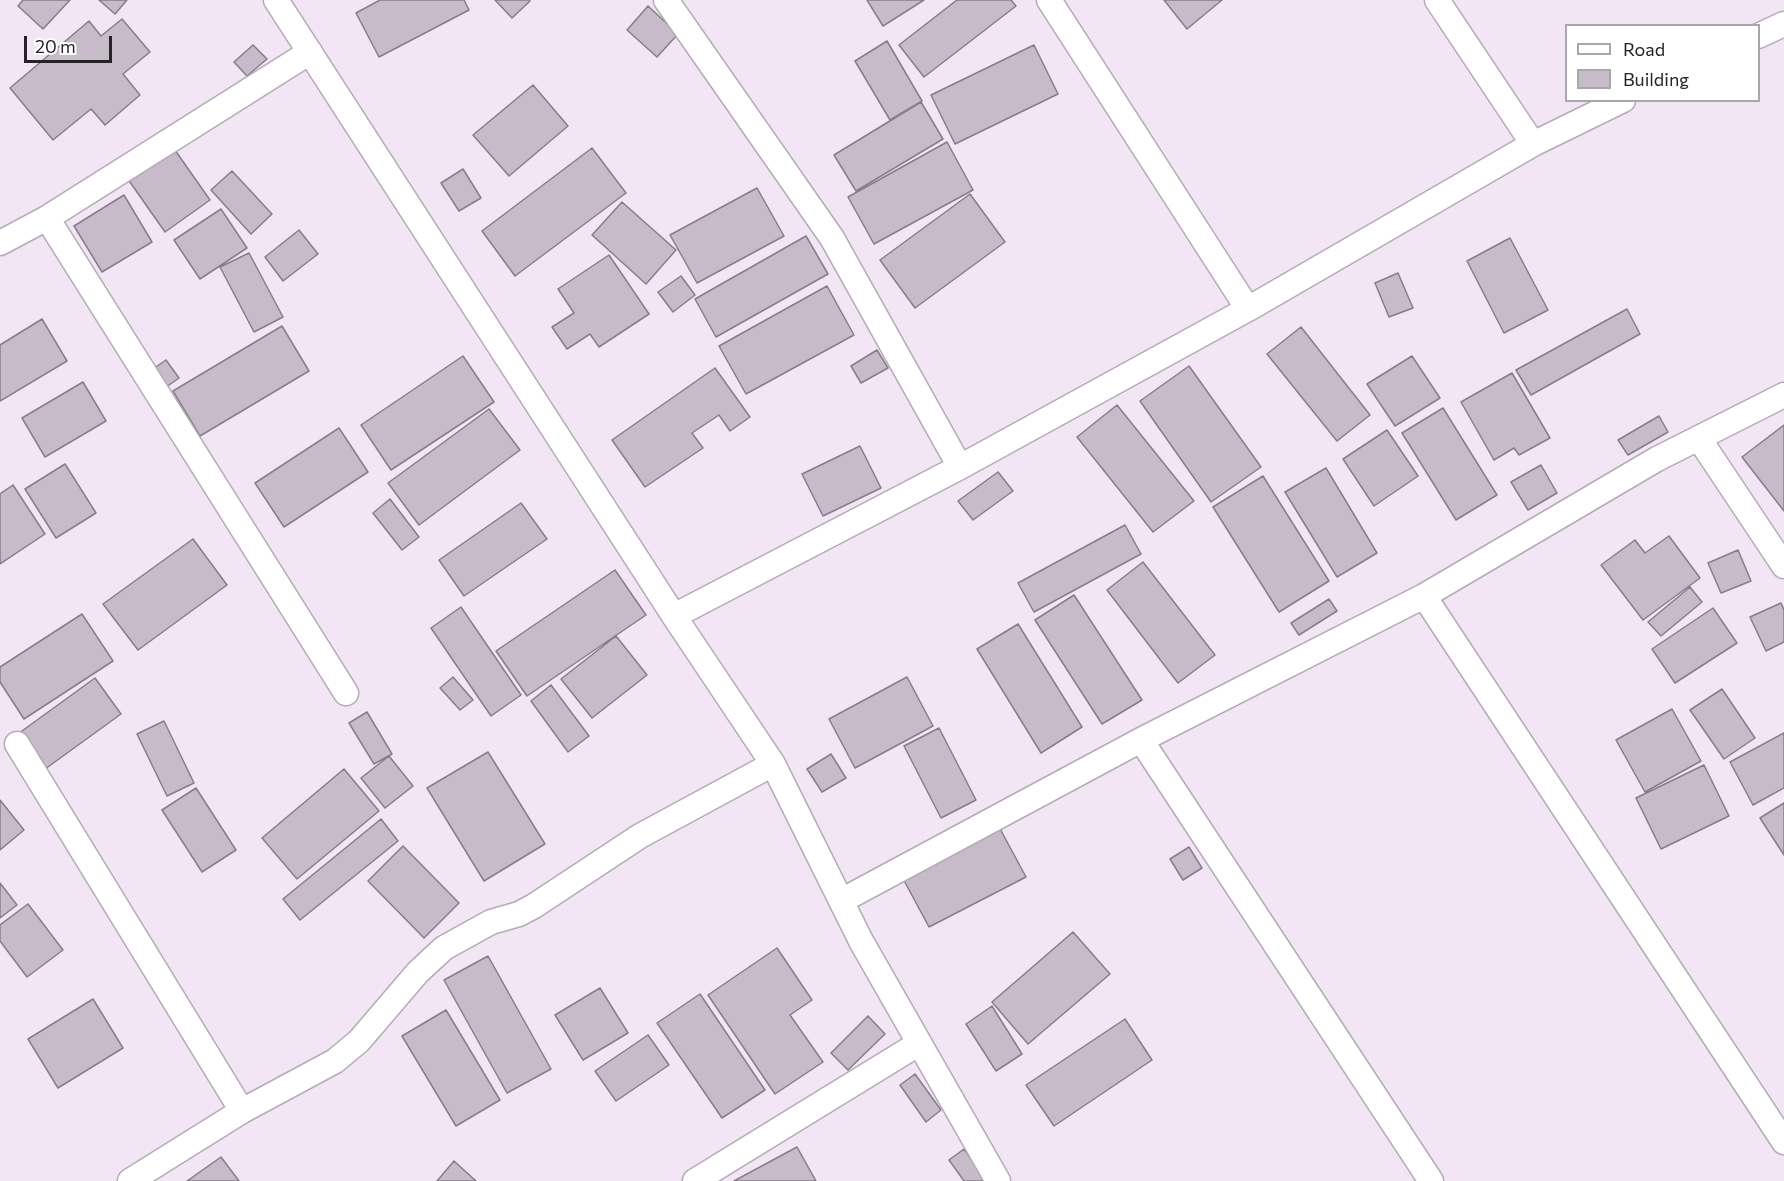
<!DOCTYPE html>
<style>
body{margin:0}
#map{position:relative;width:1784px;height:1181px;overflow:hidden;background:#f2e6f5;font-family:Commissioner,sans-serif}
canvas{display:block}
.legend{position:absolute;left:1565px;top:24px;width:195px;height:78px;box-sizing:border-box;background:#fff;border:2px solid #a8a7a9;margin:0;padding:8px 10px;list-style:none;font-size:18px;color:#262227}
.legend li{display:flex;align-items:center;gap:12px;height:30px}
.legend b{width:30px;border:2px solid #a8a7a9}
.scale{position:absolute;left:24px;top:36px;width:88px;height:27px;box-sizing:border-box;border:3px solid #262227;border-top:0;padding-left:8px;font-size:18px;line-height:21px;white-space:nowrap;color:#262227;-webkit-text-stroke:4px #fff;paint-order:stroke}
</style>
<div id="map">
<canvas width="1784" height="1181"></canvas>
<ul class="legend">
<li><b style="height:8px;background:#fff"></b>Road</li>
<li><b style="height:16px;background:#c7bbc9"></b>Building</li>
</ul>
<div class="scale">20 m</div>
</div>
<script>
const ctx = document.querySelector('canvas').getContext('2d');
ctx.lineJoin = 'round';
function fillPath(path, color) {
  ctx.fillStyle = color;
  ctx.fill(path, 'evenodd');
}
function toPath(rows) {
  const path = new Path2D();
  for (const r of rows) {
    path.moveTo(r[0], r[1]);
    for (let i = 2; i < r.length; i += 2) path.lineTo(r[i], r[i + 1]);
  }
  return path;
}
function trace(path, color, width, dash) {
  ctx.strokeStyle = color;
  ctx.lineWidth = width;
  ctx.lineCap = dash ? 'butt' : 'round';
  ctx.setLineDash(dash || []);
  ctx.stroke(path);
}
const building = toPath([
 [23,0,70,0,43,29,18,6,23,0],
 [99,0,127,0,115,14,99,0],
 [380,0,464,0,469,10,379,57,356,13,380,0],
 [495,0,529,0,530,1,512,18,495,0],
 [867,0,924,0,883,26,867,0],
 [957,0,1011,0,1016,6,924,77,899,45,957,0],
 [1164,0,1222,0,1187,29,1164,0],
 [648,6,678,34,657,57,627,30,648,6],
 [122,19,150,52,123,74,140,95,105,125,91,109,53,140,10,88,89,21,101,36,122,19],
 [887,41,922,101,890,120,855,61,887,41],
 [253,45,267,59,247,76,234,62,253,45],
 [1034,45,1058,94,955,144,931,95,1034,45],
 [533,85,568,126,509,176,473,135,533,85],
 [921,102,943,139,856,191,834,155,921,102],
 [947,142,973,190,874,244,848,197,947,142],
 [170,143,210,200,165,232,125,175,170,143],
 [592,148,626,193,515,276,482,231,592,148],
 [463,169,481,198,459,211,441,183,463,169],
 [232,171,272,214,251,234,211,190,232,171],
 [757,188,784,236,697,283,670,235,757,188],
 [970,194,1005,242,915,308,880,260,970,194],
 [124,195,152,242,102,272,74,226,124,195],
 [622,202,676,250,646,284,592,235,622,202],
 [221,209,247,248,200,279,174,240,221,209],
 [299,230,318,254,283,281,265,257,299,230],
 [806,236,828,274,716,337,695,299,806,236],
 [1510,238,1548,310,1504,333,1467,261,1510,238],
 [249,253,283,317,254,332,220,267,249,253],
 [609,255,649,314,599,347,590,334,567,349,552,327,574,313,558,289,609,255],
 [1398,273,1413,308,1389,317,1375,283,1398,273],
 [681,276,695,295,673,312,658,292,681,276],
 [827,286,854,335,746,394,719,346,827,286],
 [1627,309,1640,334,1531,395,1516,370,1627,309],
 [42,319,67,361,0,401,0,345,42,319],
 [282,326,309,371,200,436,173,391,282,326],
 [1301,327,1370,415,1337,441,1267,354,1301,327],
 [877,350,888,368,861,383,851,366,877,350],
 [463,356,494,402,391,470,361,425,463,356],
 [1412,356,1440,398,1395,426,1367,384,1412,356],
 [166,360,179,378,162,390,150,371,166,360],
 [1189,366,1261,467,1211,502,1140,401,1189,366],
 [715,368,750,417,730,431,719,415,692,433,703,448,645,487,612,440,715,368],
 [1512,373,1550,438,1519,455,1514,448,1494,460,1461,402,1512,373],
 [83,382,106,421,45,457,22,418,83,382],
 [1117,405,1194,501,1153,532,1077,437,1117,405],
 [1443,408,1497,495,1456,520,1402,433,1443,408],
 [489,409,520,450,419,525,388,483,489,409],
 [1659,416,1668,432,1628,455,1618,440,1659,416],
 [1784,425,1784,511,1742,457,1784,425],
 [339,428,368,472,284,527,255,483,339,428],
 [1387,430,1418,476,1374,506,1343,459,1387,430],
 [860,446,881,488,823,516,802,474,860,446],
 [65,464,96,513,56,538,25,489,65,464],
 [1541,465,1557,493,1528,510,1511,482,1541,465],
 [1326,468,1377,553,1337,577,1285,492,1326,468],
 [998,472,1013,491,973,520,958,501,998,472],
 [1263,476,1329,581,1279,612,1213,507,1263,476],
 [13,485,45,534,0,564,0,494,13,485],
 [390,499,419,537,402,550,373,513,390,499],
 [521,503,547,539,464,596,439,560,521,503],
 [1125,525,1141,554,1034,612,1018,583,1125,525],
 [1669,536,1700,578,1643,620,1601,565,1635,540,1645,553,1669,536],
 [193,539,227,585,138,650,103,604,193,539],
 [1738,550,1751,581,1721,593,1708,563,1738,550],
 [1143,562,1215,655,1178,683,1107,590,1143,562],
 [615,570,646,615,527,696,496,651,615,570],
 [1690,587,1702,602,1661,636,1648,622,1690,587],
 [1074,595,1142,700,1102,724,1035,620,1074,595],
 [1329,599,1337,611,1299,635,1291,623,1329,599],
 [1781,603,1784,610,1784,642,1766,651,1750,617,1781,603],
 [461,607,521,695,491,716,431,628,461,607],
 [1713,608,1737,643,1675,683,1652,649,1713,608],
 [82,614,113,661,24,719,0,682,0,667,82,614],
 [1018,624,1082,727,1041,753,977,649,1018,624],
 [616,636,647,675,592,718,561,679,616,636],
 [453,677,473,700,460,710,440,688,453,677],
 [907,677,933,726,855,768,829,719,907,677],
 [95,678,121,714,41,772,15,736,95,678],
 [551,685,589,736,568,752,531,701,551,685],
 [1722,689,1755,738,1724,759,1690,710,1722,689],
 [1672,709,1701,761,1645,792,1616,740,1672,709],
 [367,712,392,754,374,764,349,723,367,712],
 [164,721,194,783,167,796,137,734,164,721],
 [939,728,976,800,941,818,904,746,939,728],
 [1784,733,1784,788,1753,805,1730,762,1784,733],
 [488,752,545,844,484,881,427,788,488,752],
 [831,754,846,778,822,792,807,769,831,754],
 [389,756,413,786,385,808,361,778,389,756],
 [1704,765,1729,816,1661,849,1636,798,1704,765],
 [344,769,379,811,297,879,262,838,344,769],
 [196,788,236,850,202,872,162,810,196,788],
 [0,800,24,830,0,850,0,800],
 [1784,803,1784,855,1760,818,1784,803],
 [381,819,398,841,300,920,283,899,381,819],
 [998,825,1026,877,929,927,901,875,998,825],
 [403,846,459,903,424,938,368,881,403,846],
 [1189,847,1202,868,1183,880,1170,859,1189,847],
 [0,883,17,905,0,918,0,883],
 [28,904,63,950,27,977,0,941,0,925,28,904],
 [1073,932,1110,974,1028,1044,992,1002,1073,932],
 [777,948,812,1000,790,1015,823,1062,775,1094,708,995,777,948],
 [488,956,551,1069,507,1093,444,980,488,956],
 [600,988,628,1033,583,1060,555,1015,600,988],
 [700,994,765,1090,722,1118,657,1023,700,994],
 [93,999,123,1048,58,1088,28,1039,93,999],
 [992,1006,1022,1054,996,1071,966,1024,992,1006],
 [446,1010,500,1100,456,1126,402,1036,446,1010],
 [868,1016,885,1034,848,1070,831,1053,868,1016],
 [1125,1019,1152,1060,1054,1126,1026,1085,1125,1019],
 [648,1035,669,1065,616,1101,595,1071,648,1035],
 [915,1074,941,1110,926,1122,900,1085,915,1074],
 [797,1147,816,1181,734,1181,797,1147],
 [964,1149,987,1181,964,1181,949,1160,964,1149],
 [221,1157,239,1181,187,1181,221,1157],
 [454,1161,476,1181,437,1181,454,1161]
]);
const minor = toPath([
 [276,0,674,616,773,764,861,941,998,1181],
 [666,0,832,238,960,467],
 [1049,0,1248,309],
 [1437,0,1533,144],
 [1758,36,1784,24],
 [47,218,346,693],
 [0,243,47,218,310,52],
 [1700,440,1784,566],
 [1424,596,1784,1142],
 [674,616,960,467,1248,309,1533,144,1623,100],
 [1141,740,1431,1181],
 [17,744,242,1111],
 [841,901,1141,740,1424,596,1657,459,1784,395],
 [130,1181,242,1111,335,1061,359,1041,418,972,444,948,491,922,519,914,534,906,640,836,773,764],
 [695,1181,918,1044]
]);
fillPath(building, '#c7bbc9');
trace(building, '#877d8a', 1.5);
trace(minor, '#b5aab8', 27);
trace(minor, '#fff', 24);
</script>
